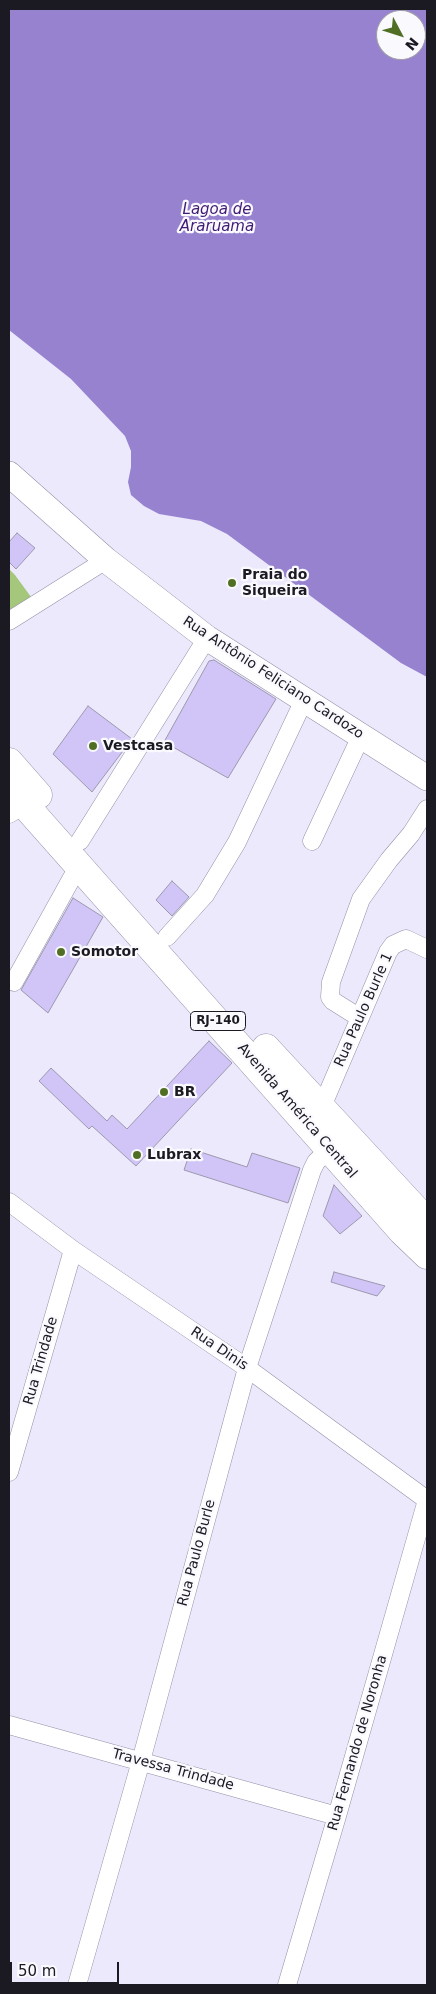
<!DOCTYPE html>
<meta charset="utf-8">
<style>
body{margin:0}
#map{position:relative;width:436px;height:1994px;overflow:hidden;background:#ede9fd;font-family:"DejaVu Sans",sans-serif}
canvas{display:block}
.frame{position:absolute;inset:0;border:10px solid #1b1922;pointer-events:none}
.north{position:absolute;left:376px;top:10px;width:50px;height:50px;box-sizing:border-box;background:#faf9fe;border:1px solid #a19fa6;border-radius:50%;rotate:130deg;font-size:14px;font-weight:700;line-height:20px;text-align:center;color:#1b1922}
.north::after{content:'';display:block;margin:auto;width:18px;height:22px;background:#516f24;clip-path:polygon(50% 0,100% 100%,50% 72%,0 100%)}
.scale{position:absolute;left:10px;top:1962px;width:109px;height:22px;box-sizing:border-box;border:2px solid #1b1922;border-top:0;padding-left:6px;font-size:15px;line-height:18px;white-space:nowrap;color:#1b1922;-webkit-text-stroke:4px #faf9fe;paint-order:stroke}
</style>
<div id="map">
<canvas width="436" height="1994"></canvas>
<div class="frame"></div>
<div class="north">N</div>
<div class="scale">50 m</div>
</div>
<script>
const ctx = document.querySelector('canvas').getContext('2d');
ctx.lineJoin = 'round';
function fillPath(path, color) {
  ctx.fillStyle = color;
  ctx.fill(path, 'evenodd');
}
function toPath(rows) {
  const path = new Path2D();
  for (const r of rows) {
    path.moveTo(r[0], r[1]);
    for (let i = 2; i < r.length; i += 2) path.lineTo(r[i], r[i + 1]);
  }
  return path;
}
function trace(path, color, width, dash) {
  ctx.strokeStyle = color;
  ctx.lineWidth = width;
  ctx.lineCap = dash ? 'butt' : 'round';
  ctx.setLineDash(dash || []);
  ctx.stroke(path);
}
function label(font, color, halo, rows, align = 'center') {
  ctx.font = font + ' "DejaVu Sans",sans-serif';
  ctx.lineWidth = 4.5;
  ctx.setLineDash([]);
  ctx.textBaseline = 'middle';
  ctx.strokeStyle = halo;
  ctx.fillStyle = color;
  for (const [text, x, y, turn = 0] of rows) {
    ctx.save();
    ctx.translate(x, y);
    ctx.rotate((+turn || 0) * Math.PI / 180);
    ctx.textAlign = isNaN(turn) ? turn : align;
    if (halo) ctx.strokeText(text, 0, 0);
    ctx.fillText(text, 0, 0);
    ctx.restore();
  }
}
const green = toPath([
 [9,569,15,575,34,601,9,619]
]);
const water = toPath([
 [9,9,427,9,427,677,401,663,227,534,201,521,159,514,144,506,131,495,128,482,131,467,131,451,125,436,71,379,9,330],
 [386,20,416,20,416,50,386,50]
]);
const building = toPath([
 [17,533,35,548,16,569,9,562,9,542,17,533],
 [214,660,276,699,228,778,164,742,209,661,214,660],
 [88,706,132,739,92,792,53,754,88,706],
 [172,881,189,897,172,916,156,900,172,881],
 [73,898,103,917,48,1013,21,990,73,898],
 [209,1041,232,1063,136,1166,92,1126,89,1129,39,1081,51,1068,107,1121,112,1115,127,1129,209,1041],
 [191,1149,247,1167,252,1153,300,1168,288,1203,184,1170,191,1149],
 [334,1185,362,1216,340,1234,323,1216,334,1185],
 [334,1272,385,1286,377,1296,331,1282,334,1272]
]);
const street = toPath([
 [9,621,106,560],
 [9,814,25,804],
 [80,841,207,638],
 [312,841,361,736],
 [167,937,205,895,237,842,304,700],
 [14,982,79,865],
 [360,1018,333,1001,330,997,331,982,361,899,389,860,411,834,427,809],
 [321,1109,388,952,393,945,406,939,427,949],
 [9,1202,73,1250,247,1368,427,1500],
 [9,1472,73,1250],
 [9,1725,337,1816],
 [77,1985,141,1761,247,1368,312,1170,316,1162,335,1143],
 [287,1985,337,1816,427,1500]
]);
const secondary = toPath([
 [9,474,106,560,207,638,427,778]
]);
const highway = toPath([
 [9,762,38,795],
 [9,787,402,1231,427,1255],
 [266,1048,427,1222]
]);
const markers = [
 [232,583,5,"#516f24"],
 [93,746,5,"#516f24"],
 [61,952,5,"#516f24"],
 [164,1092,5,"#516f24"],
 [137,1155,5,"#516f24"]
];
const shields = [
 [218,1021,55]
];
const shieldNames = [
 ["RJ-140",218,1021]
];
const poiNames = [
 ["Praia do",242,575],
 ["Siqueira",242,591],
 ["Vestcasa",103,746],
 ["Somotor",71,952],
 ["BR",174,1092],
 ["Lubrax",147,1155]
];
const streetNames = [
 ["Rua Antônio Feliciano Cardozo",273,678,33],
 ["Rua Paulo Burle 1",364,1010,-66],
 ["Avenida América Central",297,1111,49],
 ["Rua Dinis",219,1349,34],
 ["Rua Trindade",41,1361,-74],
 ["Rua Paulo Burle",197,1553,-75],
 ["Rua Fernando de Noronha",358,1743,-74],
 ["Travessa Trindade",173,1770,15]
];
const waterNames = [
 ["Lagoa de",217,210],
 ["Araruama",217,227]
];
fillPath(green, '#a5c77c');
fillPath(water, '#9782d0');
fillPath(building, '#d0c5f6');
trace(building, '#9d98ae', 1);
trace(street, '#9490a6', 19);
trace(secondary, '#9490a6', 26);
trace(highway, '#9490a6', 29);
trace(street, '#fff', 18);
trace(secondary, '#fff', 25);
trace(highway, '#fff', 28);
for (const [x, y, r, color] of markers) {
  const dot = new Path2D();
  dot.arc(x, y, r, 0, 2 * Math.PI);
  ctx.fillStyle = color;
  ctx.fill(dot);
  trace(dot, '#faf9fe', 2);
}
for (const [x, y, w] of shields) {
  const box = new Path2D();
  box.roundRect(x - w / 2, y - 9.5, w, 19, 4);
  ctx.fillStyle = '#faf9fe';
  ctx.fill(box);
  trace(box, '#1b1922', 1);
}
label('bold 12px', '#1b1922', null, shieldNames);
label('bold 14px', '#1b1922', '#faf9fe', poiNames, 'left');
label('14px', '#1b1922', '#faf9fe', streetNames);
label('italic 15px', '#3f1a76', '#faf9fe', waterNames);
</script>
